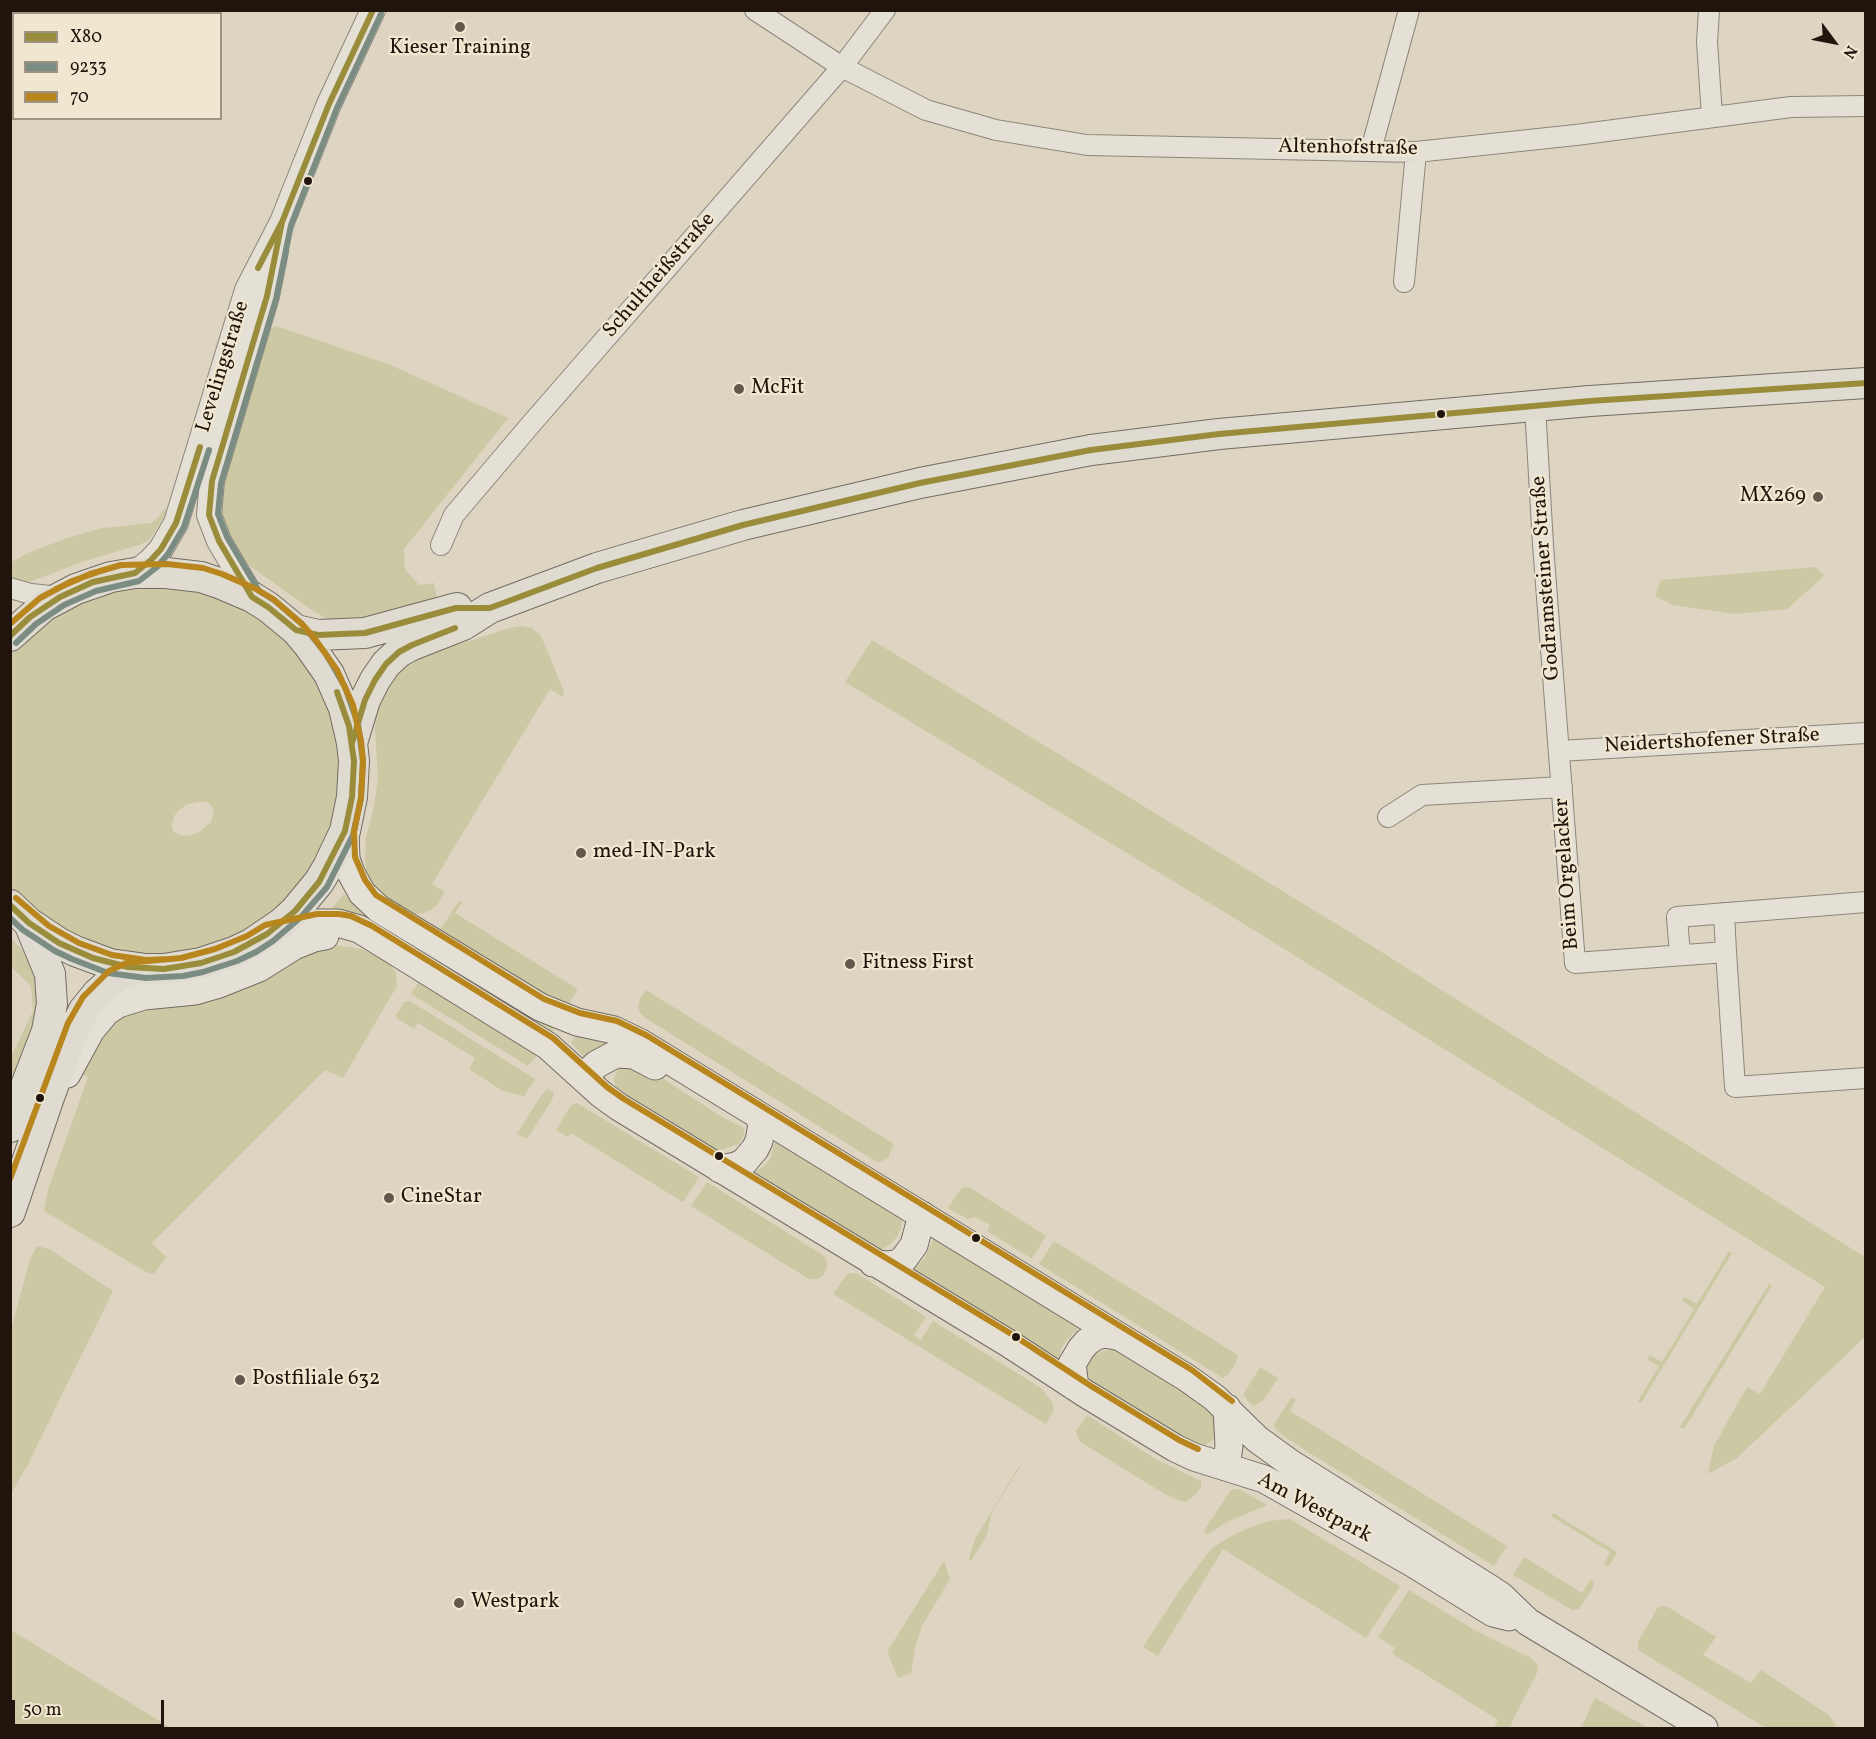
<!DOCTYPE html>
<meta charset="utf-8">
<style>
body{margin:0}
#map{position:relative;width:1876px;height:1739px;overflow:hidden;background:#ddd5c2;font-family:Vollkorn,serif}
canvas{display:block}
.frame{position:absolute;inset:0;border:12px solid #20140d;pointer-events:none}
.legend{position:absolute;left:12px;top:12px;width:210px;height:108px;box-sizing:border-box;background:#f0e7d0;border:2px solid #9d9382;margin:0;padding:8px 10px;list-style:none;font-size:18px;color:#20140d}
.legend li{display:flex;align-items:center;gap:12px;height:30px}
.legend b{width:30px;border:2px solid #9d9382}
.north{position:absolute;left:1804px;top:12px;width:60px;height:60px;-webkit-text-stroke:4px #f0e7d0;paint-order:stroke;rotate:122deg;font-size:16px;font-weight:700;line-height:24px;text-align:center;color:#20140d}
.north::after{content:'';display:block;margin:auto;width:21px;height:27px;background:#20140d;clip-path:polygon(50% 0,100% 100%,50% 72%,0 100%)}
.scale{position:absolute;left:12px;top:1700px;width:152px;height:27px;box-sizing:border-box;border:3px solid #20140d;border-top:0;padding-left:8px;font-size:18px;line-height:21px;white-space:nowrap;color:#20140d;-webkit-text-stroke:4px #f0e7d0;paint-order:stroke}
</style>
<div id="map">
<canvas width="1876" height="1739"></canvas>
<div class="frame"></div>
<ul class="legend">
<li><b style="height:8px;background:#998d3c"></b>X80</li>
<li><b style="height:8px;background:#7b8d83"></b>9233</li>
<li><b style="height:8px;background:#b9861e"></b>70</li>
</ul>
<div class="north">N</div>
<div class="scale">50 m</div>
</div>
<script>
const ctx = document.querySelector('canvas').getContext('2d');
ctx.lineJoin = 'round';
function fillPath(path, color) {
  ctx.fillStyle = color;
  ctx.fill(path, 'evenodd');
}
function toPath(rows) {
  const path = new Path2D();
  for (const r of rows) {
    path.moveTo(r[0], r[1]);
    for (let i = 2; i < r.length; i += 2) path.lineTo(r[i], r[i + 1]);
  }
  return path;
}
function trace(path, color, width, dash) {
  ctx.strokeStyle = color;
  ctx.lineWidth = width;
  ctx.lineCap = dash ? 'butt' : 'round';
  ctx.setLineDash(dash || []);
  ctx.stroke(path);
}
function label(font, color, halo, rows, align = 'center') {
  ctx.font = font + ' Vollkorn,serif';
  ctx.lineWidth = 4.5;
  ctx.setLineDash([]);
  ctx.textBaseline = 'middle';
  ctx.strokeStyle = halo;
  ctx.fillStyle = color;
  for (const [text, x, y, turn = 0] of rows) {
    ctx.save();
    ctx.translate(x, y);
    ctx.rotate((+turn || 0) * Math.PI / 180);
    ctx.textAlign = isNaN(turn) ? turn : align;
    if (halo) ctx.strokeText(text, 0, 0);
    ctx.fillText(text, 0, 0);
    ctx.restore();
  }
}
const green = toPath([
 [276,326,388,364,508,418,404,549,405,569,419,585,434,583,438,602,363,623,334,622,313,611,239,558,216,505,264,331],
 [167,509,164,517,149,540,139,545,85,561,32,581,20,581,11,578,10,563,28,553,67,538,103,528,151,523,158,518,163,510],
 [1816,567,1824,576,1787,609,1735,614,1673,605,1655,596,1661,580],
 [165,584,227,598,281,632,320,682,340,743,340,795,325,846,297,890,257,925,210,948,157,956,105,949,57,928,17,894,11,886,11,655,21,642,45,620,102,592],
 [198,802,206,802,211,805,214,810,211,822,198,833,188,836,179,835,173,831,172,824,174,816,179,810,188,804],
 [521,626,532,628,541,636,561,684,564,691,563,697,550,689,432,884,445,892,437,905,431,910,423,913,416,914,405,913,377,891,369,879,366,870,365,854,366,837,374,806,378,779,375,728,377,705,393,673,434,648,461,644,509,628],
 [872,640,1356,936,1865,1257,1865,1337,1737,1458,1708,1474,1714,1446,1747,1387,1760,1394,1825,1287,1262,935,845,682],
 [344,894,357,907,375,918,556,1026,551,1034,330,910],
 [459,901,462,902,455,913,576,988,577,991,567,1006,559,1004,438,933],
 [11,938,23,951,35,969,43,1007,14,1077,11,1082,10,1059,33,1011,31,986,11,967],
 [334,945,362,949,389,963,396,973,397,986,343,1078,325,1070,152,1243,166,1257,154,1274,146,1272,44,1211,48,1190,88,1077,80,1073,86,1057,115,1018,298,954],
 [419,981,528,1046,537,1055,528,1066,411,994],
 [646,990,894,1144,888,1158,880,1162,875,1161,647,1019,640,1013,638,1007,640,999],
 [410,1001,535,1079,524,1096,503,1091,469,1069,475,1058,418,1023,414,1029,398,1019,396,1016,404,1002],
 [579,1030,622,1044,588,1061,571,1043],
 [639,1063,717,1114,744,1128,744,1135,739,1144,721,1150,715,1149,622,1091,615,1085,614,1078,618,1069,621,1066],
 [548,1089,554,1092,552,1100,527,1139,517,1134,542,1094],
 [577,1103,699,1177,683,1202,571,1133,568,1137,556,1130,571,1105],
 [776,1139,903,1215,901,1228,896,1238,889,1245,881,1250,754,1172,764,1166,770,1159],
 [707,1182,824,1256,827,1263,826,1270,823,1276,818,1279,809,1279,691,1206],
 [964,1187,969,1187,1046,1236,1032,1259,987,1231,990,1225,975,1217,967,1219,948,1208,961,1189],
 [937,1238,1077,1326,1078,1329,1073,1333,1062,1347,1058,1361,913,1270,925,1258,933,1239],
 [1054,1241,1238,1355,1235,1364,1228,1375,1223,1378,1039,1264],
 [37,1246,49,1249,113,1291,29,1462,11,1494,11,1330,30,1259],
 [1729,1251,1732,1253,1641,1403,1638,1401,1659,1366,1647,1359,1650,1355,1662,1362,1694,1309,1682,1301,1684,1297,1697,1304],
 [848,1273,858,1274,926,1317,914,1335,921,1340,933,1321,1041,1388,1052,1402,1054,1410,1046,1424,833,1294],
 [1769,1284,1772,1286,1684,1429,1680,1427],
 [1109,1350,1118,1350,1214,1410,1216,1436,1211,1442,1202,1446,1194,1445,1095,1386,1087,1372,1087,1365,1092,1357,1099,1352],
 [1260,1367,1278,1378,1263,1401,1253,1406,1243,1395],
 [1291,1398,1296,1399,1290,1411,1507,1546,1494,1566,1308,1452,1281,1434,1273,1426],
 [1087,1415,1157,1460,1201,1481,1201,1487,1197,1493,1186,1502,1177,1500,1163,1493,1079,1441,1076,1431],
 [1019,1466,1020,1467,992,1512,986,1537,971,1561,969,1559,975,1539],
 [1239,1489,1267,1505,1227,1522,1208,1534,1205,1533,1205,1529,1231,1490],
 [1553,1513,1617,1552,1608,1567,1604,1564,1610,1552,1551,1516],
 [1290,1519,1400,1586,1366,1638,1223,1549,1158,1656,1143,1647,1182,1587,1211,1549,1226,1539,1248,1528,1269,1521],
 [1524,1557,1582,1593,1591,1579,1593,1581,1594,1586,1579,1609,1572,1610,1513,1575],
 [944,1561,950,1579,922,1626,915,1648,911,1673,898,1678,887,1652],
 [1409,1590,1473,1629,1531,1658,1538,1665,1537,1673,1509,1728,1494,1728,1498,1720,1393,1654,1395,1648,1378,1637],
 [1666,1606,1716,1637,1703,1655,1751,1683,1761,1670,1829,1715,1835,1724,1836,1728,1766,1728,1638,1650,1638,1642,1658,1607],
 [11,1630,171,1728,11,1728],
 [1595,1698,1648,1728,1581,1728]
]);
const minor = toPath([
 [755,10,842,67,926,110,996,130,1087,145,1416,152,1576,135,1791,107,1866,106],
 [1709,10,1707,42,1712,116],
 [1371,150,1409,10],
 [1404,282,1416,152],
 [1535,406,1543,545,1575,963,1726,952,1724,913],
 [441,545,454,515,532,423,842,67,885,10],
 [10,588,31,594,60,597],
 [1559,751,1866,733],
 [1388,817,1422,795,1562,787],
 [1726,952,1735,1087,1866,1078],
 [1680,955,1677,917,1866,902]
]);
const tertiary = toPath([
 [135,573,151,560,161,549,176,523,247,290,282,222,329,104,373,10],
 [252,597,219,541,209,515,212,481,267,296,276,251]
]);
const secondary = toPath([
 [345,831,346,859,351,873,362,893,379,909,540,1007,577,1022,614,1030,641,1043,1187,1378,1215,1398,1257,1439,1290,1463,1489,1588,1501,1596,1528,1622,1704,1728],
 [267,934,318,923,338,923,359,929,548,1046,601,1094,619,1107,1008,1343,1086,1394,1175,1448,1194,1457,1264,1479,1414,1564,1493,1613,1509,1617],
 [67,1074,91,1030,106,1012,118,1004,144,996,195,991,219,984,259,968,294,946,314,938,325,936],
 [583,1077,597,1064,616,1054,634,1055,655,1066],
 [720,1169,736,1166,744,1162,755,1149,759,1141,762,1124,758,1115],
 [873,1263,887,1265,896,1264,903,1260,914,1245,922,1215],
 [1075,1387,1072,1364,1081,1349,1087,1342,1096,1336,1105,1334,1116,1336],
 [1226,1467,1229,1446,1227,1408]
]);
const primary = toPath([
 [296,630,318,635,365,633,457,608],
 [10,636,44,606,76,589,111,577,135,573,166,573,201,577,219,583,252,597,268,607,296,630,308,644,329,674,344,708,352,743,354,761,352,797,345,831,328,867,319,882,295,911,282,923,251,944,234,952,201,963,164,969,146,969,110,964,75,951,59,943,29,923,10,905],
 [352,743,365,700,375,680,386,664,399,652,412,645,463,625,490,608,597,568,743,525,920,483,1091,450,1219,434,1590,401,1866,383],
 [10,1127,47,1031,52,1004,50,974,29,923],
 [10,1212,48,1100,72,1034,84,1010,97,994,115,978,127,972,143,969]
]);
const bus1 = toPath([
 [282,222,267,296,212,481,209,515,219,541,252,597,268,607,296,630,318,635,365,633,456,608,490,608,597,568,743,525,920,483,1091,450,1219,434,1590,401,1866,383],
 [258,268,282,222,329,104,373,10],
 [10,636,30,617,60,597,93,582,135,573,151,560,161,549,176,523,200,447],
 [352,743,365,700,375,680,386,664,399,652,412,645,455,628],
 [10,905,29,923,59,943,93,958,128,967,164,969,201,963,234,952,267,934,295,911,319,882,345,831,352,797,354,761,349,726,337,692]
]);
const bus2 = toPath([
 [16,643,36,624,64,605,96,591,139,581,157,567,168,554,184,527,209,450],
 [10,918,23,930,55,951,72,959,108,973,146,978,183,976,203,972,237,961,256,952,273,941,301,917,327,887,353,835,361,798,363,761,358,724,345,687,326,654,302,624,274,600,259,591,227,537,218,514,221,483,276,299,291,225,337,108,381,14]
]);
const bus3 = toPath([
 [56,589,90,574,121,565,167,564,203,568,222,574,256,589,273,599,302,624,315,639,337,670,353,705,361,741,363,761,361,798,354,832,355,857,365,880,376,895,544,999,580,1013,617,1021,646,1035,1192,1370,1232,1401],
 [10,624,40,598,72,581,104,570],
 [16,898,49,926,79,943,112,955,146,960,170,959],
 [10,1179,68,1023,83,997,109,971,126,963,181,958,215,949,247,936,265,925,317,914,339,914,351,916,372,926,553,1038,607,1087,624,1099,1013,1335,1091,1386,1179,1440,1198,1449]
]);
const markers = [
 [460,27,6,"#62584c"],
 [308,181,5,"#20140d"],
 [739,389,6,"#62584c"],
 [1441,414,5,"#20140d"],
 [1818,497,6,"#62584c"],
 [581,853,6,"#62584c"],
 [850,964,6,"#62584c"],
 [40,1098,5,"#20140d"],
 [719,1156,5,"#20140d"],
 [389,1198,6,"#62584c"],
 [976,1238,5,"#20140d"],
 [1016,1337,5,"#20140d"],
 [240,1380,6,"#62584c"],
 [459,1603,6,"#62584c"]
];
const poiNames = [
 ["Kieser Training",460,49,"center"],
 ["McFit",751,389],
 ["MX269",1806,497,"right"],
 ["med-IN-Park",593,853],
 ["Fitness First",862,964],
 ["CineStar",401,1198],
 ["Postfiliale 632",252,1380],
 ["Westpark",471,1603]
];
const streetNames = [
 ["Altenhofstraße",1348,149,1],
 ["Schultheißstraße",660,276,-49],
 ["Levelingstraße",224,367,-73],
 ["Godramsteiner Straße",1547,578,-94],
 ["Neidertshofener Straße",1712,742,-3],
 ["Beim Orgelacker",1568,874,-94],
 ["Am Westpark",1314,1509,28]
];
fillPath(green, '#cbc8a3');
trace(minor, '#8c867a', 22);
trace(tertiary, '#8c867a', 26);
trace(secondary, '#726c62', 29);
trace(primary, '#726c62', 32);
trace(minor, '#e5e0d6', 20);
trace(tertiary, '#e5e0d6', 24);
trace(secondary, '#e5e0d6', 27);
trace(primary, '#e0dbd0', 30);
trace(bus1, '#998d3c', 6);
trace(bus2, '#7b8d83', 6);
trace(bus3, '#b9861e', 6);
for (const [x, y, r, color] of markers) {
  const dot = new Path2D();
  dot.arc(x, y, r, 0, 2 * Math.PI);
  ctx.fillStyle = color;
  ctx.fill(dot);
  trace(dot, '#f0e7d0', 2);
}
label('21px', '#20140d', '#f0e7d0', poiNames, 'left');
label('21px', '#20140d', '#f0e7d0', streetNames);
</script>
